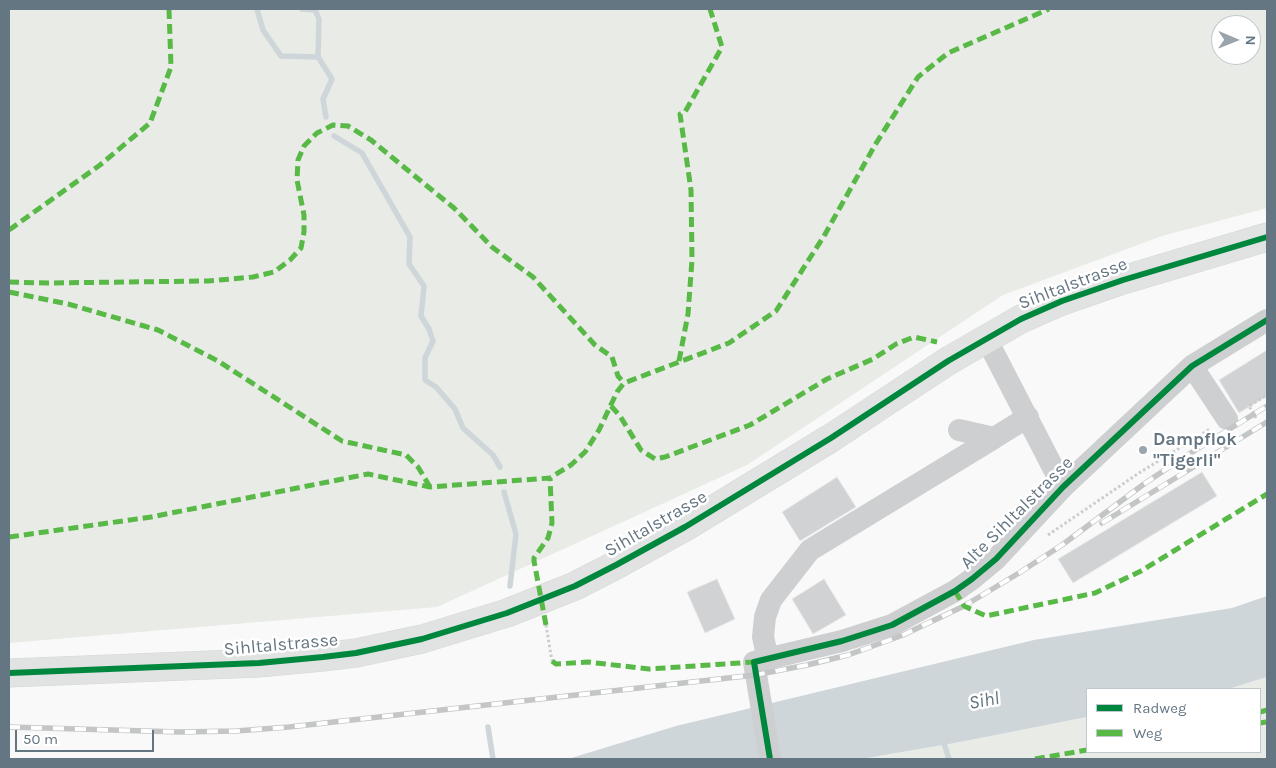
<!DOCTYPE html>
<style>
body{margin:0}
#map{position:relative;width:1276px;height:768px;overflow:hidden;background:#f9f9f9;font-family:Karla,sans-serif}
canvas{display:block}
.frame{position:absolute;inset:0;border:10px solid #657683;pointer-events:none}
.legend{position:absolute;left:1086px;top:688px;width:175px;height:65px;box-sizing:border-box;background:#fff;border:1px solid #c1c8cd;margin:0;padding:6px 9px;list-style:none;font-size:15px;color:#657683}
.legend li{display:flex;align-items:center;gap:10px;height:25px}
.legend b{width:25px;border:1px solid #c1c8cd}
.north{position:absolute;left:1211px;top:15px;width:50px;height:50px;box-sizing:border-box;background:#fff;border:1px solid #c1c8cd;border-radius:50%;rotate:91deg;font-size:14px;font-weight:700;line-height:20px;text-align:center;color:#657683}
.north::after{content:'';display:block;margin:auto;width:18px;height:22px;background:#99a4ac;clip-path:polygon(50% 0,100% 100%,50% 72%,0 100%)}
.scale{position:absolute;left:15px;top:730px;width:139px;height:22px;box-sizing:border-box;border:2px solid #657683;border-top:0;padding-left:6px;font-size:15px;line-height:18px;white-space:nowrap;color:#657683;-webkit-text-stroke:4px #fff;paint-order:stroke}
</style>
<div id="map">
<canvas width="1276" height="768"></canvas>
<div class="frame"></div>
<ul class="legend">
<li><b style="height:6px;background:#00873e"></b>Radweg</li>
<li><b style="height:6px;background:#58b947"></b>Weg</li>
</ul>
<div class="north">N</div>
<div class="scale">50 m</div>
</div>
<script>
const ctx = document.querySelector('canvas').getContext('2d');
ctx.lineJoin = 'round';
function fillPath(path, color) {
  ctx.fillStyle = color;
  ctx.fill(path, 'evenodd');
}
function toPath(rows) {
  const path = new Path2D();
  for (const r of rows) {
    path.moveTo(r[0], r[1]);
    for (let i = 2; i < r.length; i += 2) path.lineTo(r[i], r[i + 1]);
  }
  return path;
}
function trace(path, color, width, dash) {
  ctx.strokeStyle = color;
  ctx.lineWidth = width;
  ctx.lineCap = dash ? 'butt' : 'round';
  ctx.setLineDash(dash || []);
  ctx.stroke(path);
}
function label(font, color, halo, rows, align = 'center') {
  ctx.font = font + ' Karla,sans-serif';
  ctx.lineWidth = 5;
  ctx.setLineDash([]);
  ctx.textBaseline = 'middle';
  ctx.strokeStyle = halo;
  ctx.fillStyle = color;
  for (const [text, x, y, turn = 0] of rows) {
    ctx.save();
    ctx.translate(x, y);
    ctx.rotate((+turn || 0) * Math.PI / 180);
    ctx.textAlign = isNaN(turn) ? turn : align;
    if (halo) ctx.strokeText(text, 0, 0);
    ctx.fillText(text, 0, 0);
    ctx.restore();
  }
}
const green = toPath([
 [9,9,1267,9,1267,208,1162,236,1003,295,747,465,437,607,9,643],
 [1221,25,1251,25,1251,55,1221,55],
 [1267,677,1267,759,861,759,955,743,1087,717,1087,752,1260,752,1260,689,1226,689]
]);
const water = toPath([
 [1267,596,1267,677,1231,688,1087,689,1087,717,955,743,861,759,568,759,676,726,1034,640,1232,608]
]);
const stream = toPath([
 [257,9,263,30,281,56,318,57,332,79,323,99,326,117],
 [302,9,315,10,319,19,318,57],
 [334,136,362,153,410,237,409,264,424,286,421,316,429,329,433,341,425,358,425,380,436,387,455,409,463,428,493,455,500,467],
 [504,492,516,534,510,586],
 [488,727,493,759],
 [943,740,949,759]
]);
const building = toPath([
 [1267,350,1267,396,1239,413,1219,380,1267,350],
 [1202,472,1217,496,1073,583,1058,559,1202,472],
 [837,477,856,507,800,541,782,512,837,477],
 [717,579,735,619,705,633,687,592,717,579],
 [824,579,846,615,813,634,792,599,824,579]
]);
const path = toPath([
 [1256,418,1249,406,1267,395],
 [1048,535,1139,473,1210,429],
 [546,625,552,661]
]);
const minor = toPath([
 [986,338,1063,487],
 [1192,366,1227,419],
 [959,430,994,438,1028,417],
 [768,659,763,637,765,617,771,600,810,550,994,438],
 [770,759,754,662,842,641,892,625,955,591,972,579,996,559,1063,487,1192,366,1267,320]
]);
const major = toPath([
 [9,673,259,663,323,657,356,653,422,639,507,613,575,586,616,565,685,527,831,438,948,361,1021,319,1062,301,1123,280,1267,237]
]);
const rail = toPath([
 [1102,523,1267,422],
 [9,727,180,732,236,731,289,727,755,675,807,665,848,655,903,635,964,606,1019,573,1062,545,1144,484,1181,459,1267,406]
]);
const quiet = toPath([
 [9,230,100,165,150,123,171,67,169,9],
 [9,282,48,283,208,281,253,277,274,272,290,260,301,248,304,232,304,215,297,180,298,160,304,146,317,133,333,125,348,126,371,140,416,177,454,208,492,247,533,277,595,345,612,357,618,376,624,383],
 [9,292,68,304,158,330,218,361,342,441,406,455,418,467,430,487],
 [679,361,688,314,692,260,691,190,680,114,685,112,722,47,710,9],
 [611,406,620,416,641,450,655,459,665,457,750,425,827,379,873,359,896,344,914,337,937,342],
 [9,537,151,517,368,474,430,487,550,478,571,465,585,452,599,430,617,392,624,383,729,343,776,311,824,236,875,145,918,77,948,53,1049,9],
 [955,591,964,606,986,616,1095,593,1141,571,1267,494],
 [546,625,534,561,534,558,548,538,552,523,550,478],
 [552,661,556,664,588,662,649,669,754,662],
 [1260,712,1267,710],
 [1260,723,1266,722],
 [1035,759,1087,750]
]);
const cycleway = toPath([
 [9,673,259,663,323,657,356,653,422,639,507,613,575,586,616,565,685,527,831,438,948,361,1021,319,1062,301,1123,280,1267,237],
 [770,759,754,662,842,641,892,625,955,591,972,579,996,559,1063,487,1192,366,1267,320]
]);
const markers = [
 [1143,450,5,"#99a4ac"]
];
const streetNames = [
 ["Sihltalstrasse",1073,284,-21],
 ["Alte Sihltalstrasse",1017,513,-45],
 ["Sihltalstrasse",656,524,-30],
 ["Sihltalstrasse",281,645,-5]
];
const poiNames = [
 ["Dampflok",1153,440],
 ["\"Tigerli\"",1153,461]
];
const waterNames = [
 ["Sihl",984,701,-10]
];
fillPath(green, '#e8ebe6');
fillPath(water, '#ced6d9');
trace(stream, '#ced6d9', 5.5);
fillPath(building, '#d0d2d3');
trace(building, '#e8e8e8', 1);
trace(major, '#d5d6d7', 29);
trace(path, '#cbcccd', 3, [2.5, 2.5]);
trace(minor, '#cecfd0', 22);
trace(major, '#e1e2e2', 28);
trace(rail, '#c3c5c6', 5.5);
trace(rail, '#fff', 4, [11]);
trace(quiet, '#58b947', 5, [10, 5]);
trace(cycleway, '#00873e', 6);
for (const [x, y, r, color] of markers) {
  const dot = new Path2D();
  dot.arc(x, y, r, 0, 2 * Math.PI);
  ctx.fillStyle = color;
  ctx.fill(dot);
  trace(dot, '#fff', 2);
}
label('18px', '#657683', '#fff', streetNames);
label('bold 18px', '#657683', '#fff', poiNames, 'left');
label('italic 19px', '#60757c', '#fff', waterNames);
</script>
